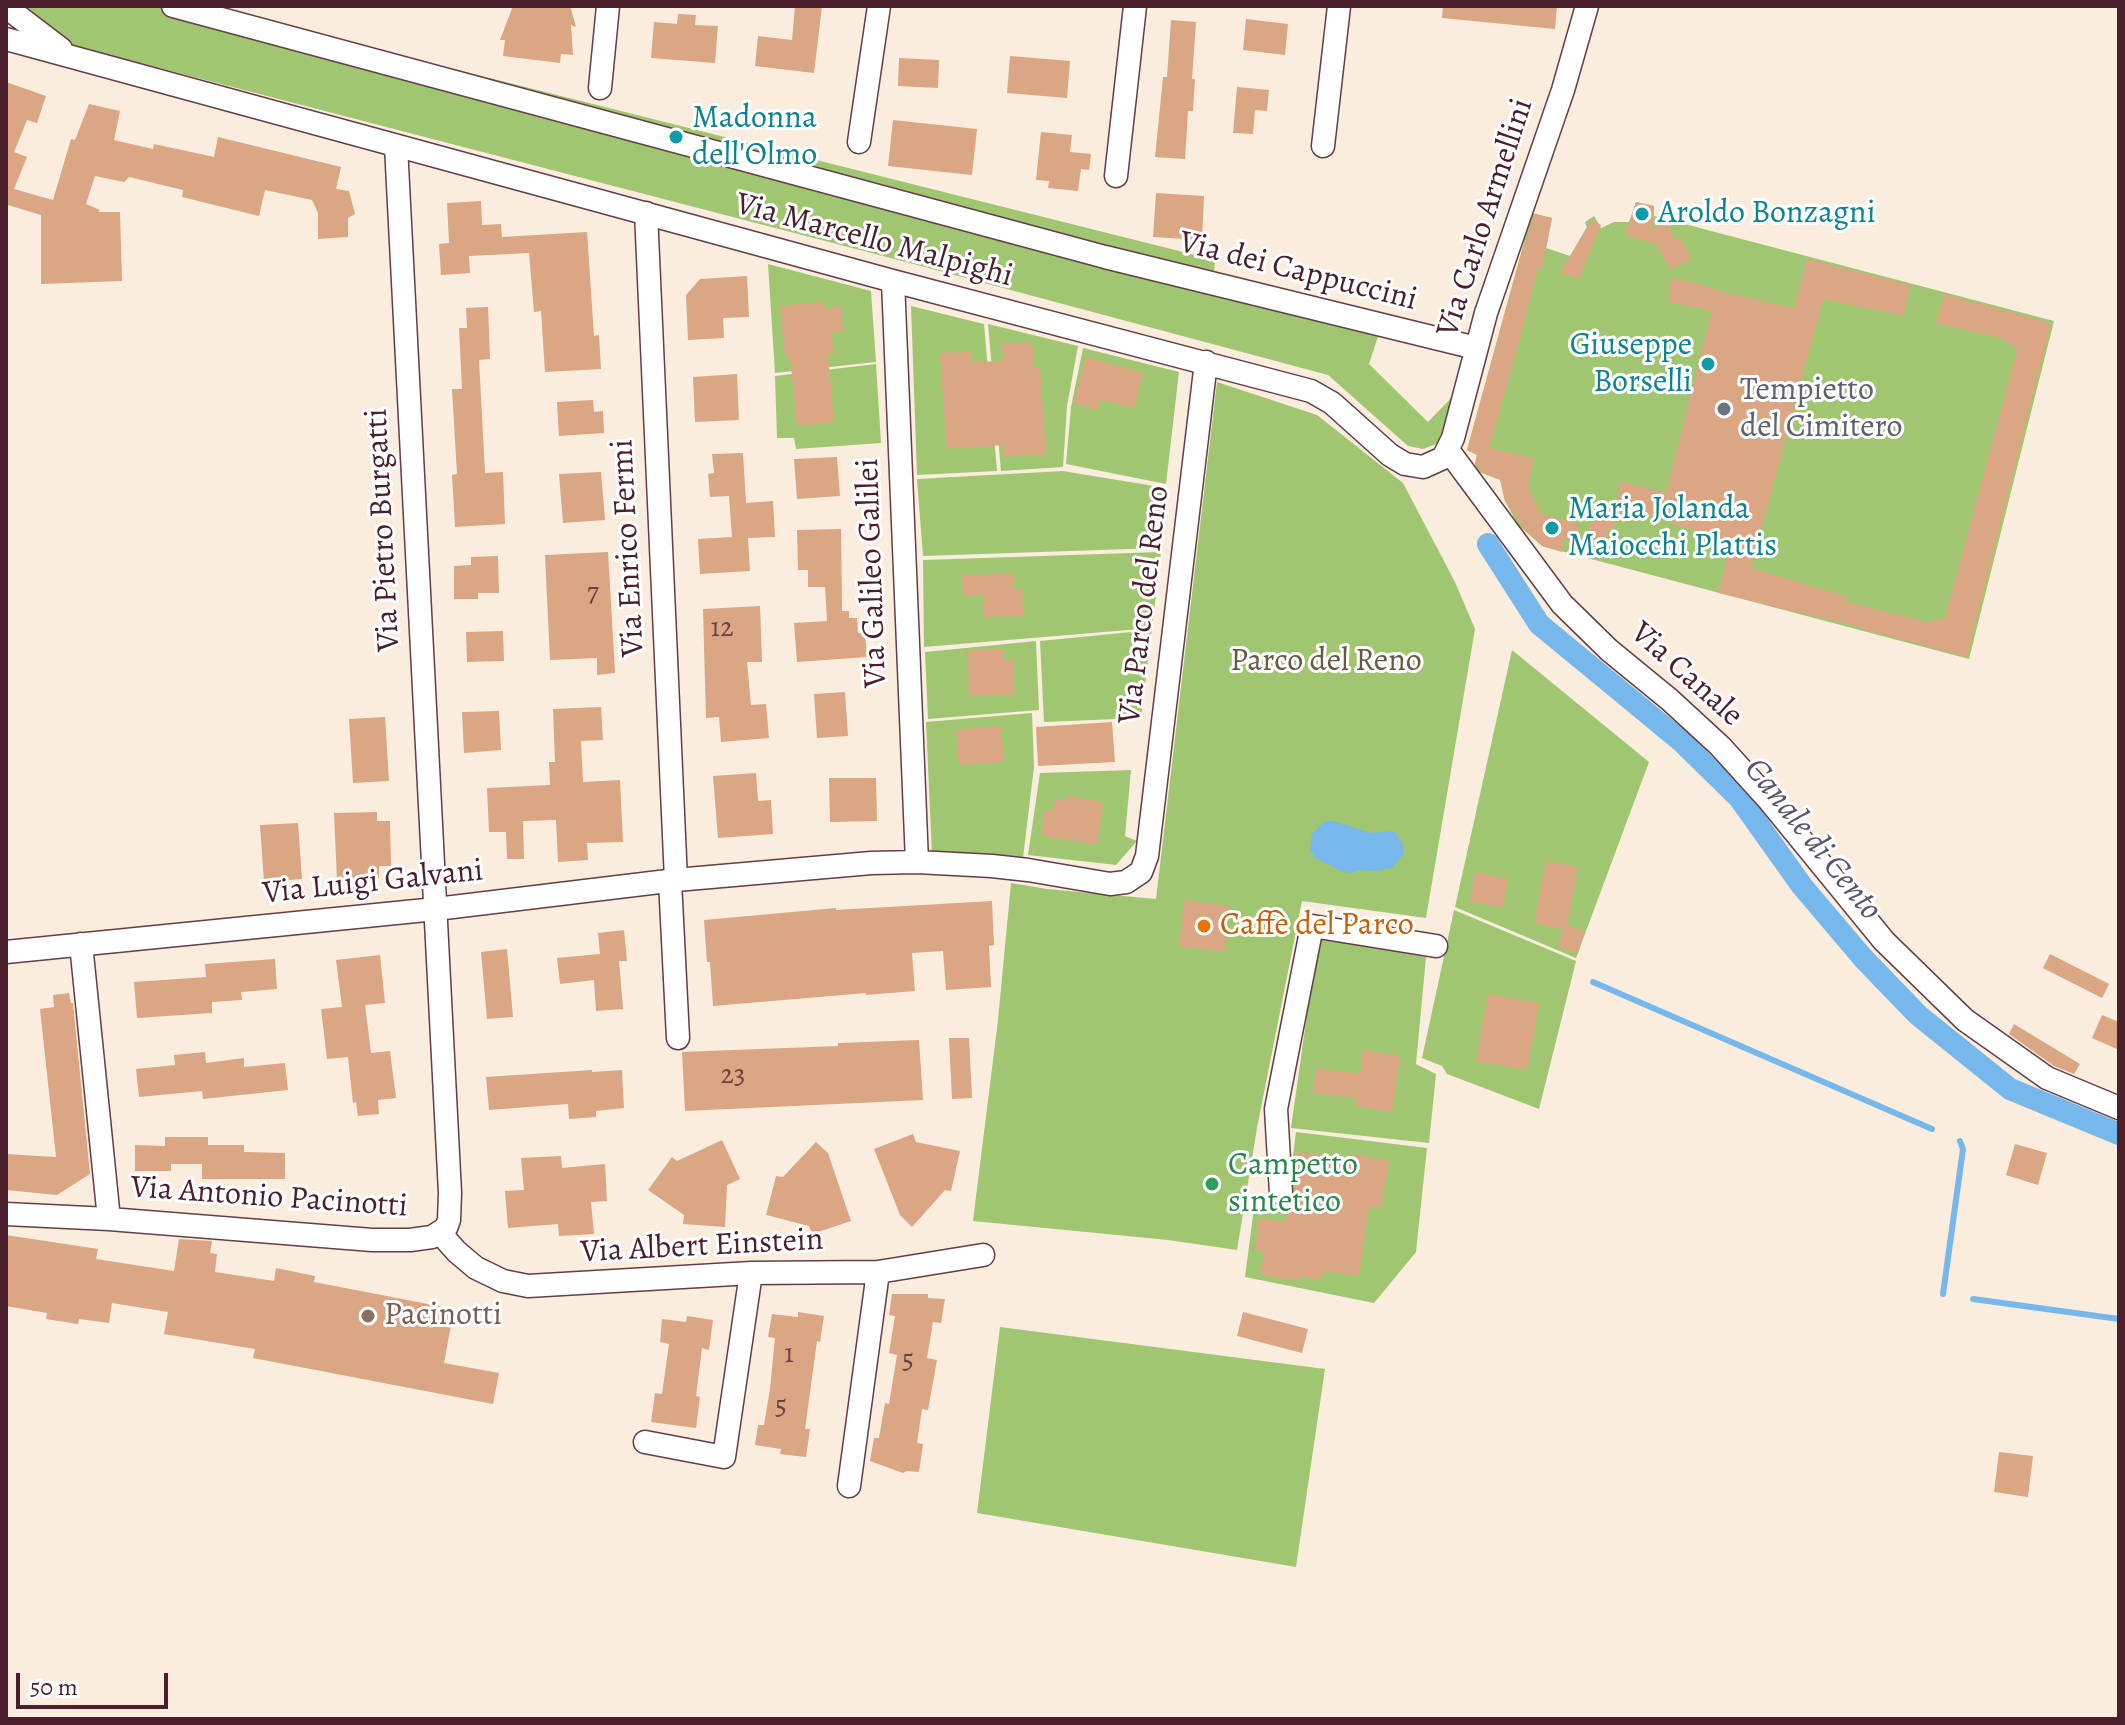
<!DOCTYPE html>
<meta charset="utf-8">
<style>
body{margin:0}
#map{position:relative;width:2125px;height:1725px;overflow:hidden;background:#faedde;font-family:Alegreya,serif}
canvas{display:block}
.frame{position:absolute;inset:0;border:8px solid #4a1f2b;pointer-events:none}
.scale{position:absolute;left:16px;top:1673px;width:152px;height:36px;box-sizing:border-box;border:4px solid #4a1f2b;border-top:0;padding-left:10px;font-size:24px;line-height:28px;white-space:nowrap;color:#4a1f2b;-webkit-text-stroke:6px #fff;paint-order:stroke}
</style>
<div id="map">
<canvas width="2125" height="1725"></canvas>
<div class="frame"></div>
<div class="scale">50 m</div>
</div>
<script>
const ctx = document.querySelector('canvas').getContext('2d');
ctx.lineJoin = 'round';
function fillPath(path, color) {
  ctx.fillStyle = color;
  ctx.fill(path, 'evenodd');
}
function toPath(rows) {
  const path = new Path2D();
  for (const r of rows) {
    path.moveTo(r[0], r[1]);
    for (let i = 2; i < r.length; i += 2) path.lineTo(r[i], r[i + 1]);
  }
  return path;
}
function trace(path, color, width, dash) {
  ctx.strokeStyle = color;
  ctx.lineWidth = width;
  ctx.lineCap = dash ? 'butt' : 'round';
  ctx.setLineDash(dash || []);
  ctx.stroke(path);
}
function label(font, color, halo, rows, align = 'center') {
  ctx.font = font + ' Alegreya,serif';
  ctx.lineWidth = 6;
  ctx.setLineDash([]);
  ctx.textBaseline = 'middle';
  ctx.strokeStyle = halo;
  ctx.fillStyle = color;
  for (const [text, x, y, turn = 0] of rows) {
    ctx.save();
    ctx.translate(x, y);
    ctx.rotate((+turn || 0) * Math.PI / 180);
    ctx.textAlign = isNaN(turn) ? turn : align;
    if (halo) ctx.strokeText(text, 0, 0);
    ctx.fillText(text, 0, 0);
    ctx.restore();
  }
}
const green = toPath([
 [18,6,218,6,334,39,1215,260,1214,272,1385,315,1369,364,1428,422,1455,394,1447,428,1436,444,1423,449,1408,446,1328,375,906,262,63,43],
 [1636,202,1654,206,1654,216,2054,321,1969,659,1542,546,1518,525,1505,501,1500,480,1474,470,1477,455,1467,450,1532,213,1552,218,1546,248,1570,256,1589,233,1585,222,1594,216,1601,228,1614,222,1629,222],
 [768,264,871,291,876,362,775,373],
 [911,306,984,324,997,471,917,475],
 [988,324,1078,346,1067,406,1063,467,1001,471],
 [1083,348,1179,372,1166,484,1066,464,1071,407],
 [876,364,881,443,796,449,794,438,777,438,775,376],
 [1217,382,1317,415,1403,483,1455,582,1475,629,1426,918,1302,901,1257,1128,1237,1250,1168,1240,973,1221,998,1020,1011,883,1047,889,1156,899],
 [1063,471,1166,488,1159,548,923,556,917,479],
 [1161,552,1152,628,924,647,923,560],
 [1152,630,1151,635,1136,634,1134,659,1148,660,1141,718,1044,722,1040,641],
 [1036,641,1039,710,928,719,925,652],
 [1512,650,1649,762,1576,958,1455,907],
 [1032,713,1034,767,1023,858,932,855,926,722],
 [1131,770,1125,836,1137,841,1116,865,1028,855,1040,773],
 [1454,910,1576,961,1539,1109,1447,1074,1442,1066,1422,1058],
 [1318,937,1426,957,1416,1064,1436,1074,1429,1143,1291,1128],
 [1296,1132,1427,1148,1416,1252,1374,1303,1245,1277,1254,1208,1286,1211],
 [1000,1327,1325,1369,1296,1567,977,1513]
]);
const water = toPath([
 [1326,821,1333,821,1371,833,1394,831,1404,847,1403,855,1392,868,1375,871,1360,870,1351,873,1344,872,1315,858,1310,849,1312,833]
]);
const stream = toPath([
 [1593,982,1932,1129],
 [1943,1294,1963,1149,1960,1141],
 [1973,1299,2119,1319]
]);
const canal = toPath([
 [1488,544,1539,624,1681,741,1740,799,1802,886,1863,958,1918,1015,2010,1089,2119,1134]
]);
const building = toPath([
 [513,6,570,6,576,27,571,25,573,55,561,54,560,63,503,56,505,40,500,40],
 [795,6,822,6,814,73,755,66,758,36,792,40],
 [1443,6,1557,6,1555,29,1442,18],
 [678,14,696,15,695,25,718,26,715,63,651,58,654,22,677,24],
 [1246,19,1288,24,1285,55,1243,50],
 [1171,20,1196,22,1192,79,1195,79,1193,111,1188,111,1185,159,1155,157,1163,77,1167,77],
 [1010,56,1070,61,1067,98,1007,93],
 [899,58,939,60,938,88,898,86],
 [6,82,46,96,37,123,27,120,14,152,27,157,14,189,53,200,71,139,75,140,89,104,120,111,114,140,153,149,154,144,214,157,218,137,341,167,336,189,349,191,355,214,348,218,348,237,318,239,318,213,312,200,265,190,259,216,182,197,183,190,129,177,124,182,95,176,86,204,100,210,98,212,120,212,122,281,41,284,41,215,8,205,6,207],
 [1237,87,1269,90,1267,111,1255,110,1253,134,1233,133],
 [893,120,977,129,972,175,888,166],
 [1041,132,1072,135,1070,152,1091,154,1089,170,1081,169,1078,191,1048,188,1049,181,1036,180],
 [1156,193,1204,196,1202,240,1153,237],
 [481,201,482,225,501,224,502,237,587,232,594,336,599,335,601,369,545,372,541,311,534,312,529,253,469,256,470,273,441,275,439,244,449,243,447,203],
 [1636,202,1654,206,1652,230,1666,219,1675,240,1681,238,1691,259,1670,269,1656,244,1625,235],
 [1535,214,1552,218,1542,269,1538,268,1517,349,1489,448,1534,458,1528,482,1530,492,1541,514,1575,522,1583,540,1563,540,1562,552,1542,546,1526,531,1505,501,1500,479,1483,473,1475,463,1477,455,1467,450,1520,258],
 [1591,220,1601,225,1579,278,1560,273],
 [1807,259,1910,285,1904,316,1823,299,1751,568,1848,597,1846,602,1927,622,1945,618,2017,350,2004,339,1936,323,1944,294,2051,323,1967,657,1859,628,1859,627,1718,593,1730,548,1693,540,1696,530,1672,524,1673,519,1646,515,1628,506,1599,545,1588,525,1616,509,1620,481,1666,493,1712,311,1669,302,1671,277,1722,291,1722,292,1794,308],
 [747,276,749,317,723,318,724,338,688,340,686,295,700,279],
 [824,302,824,309,841,307,843,331,832,332,833,353,828,353,834,422,797,426,790,356,785,357,780,306],
 [488,307,490,359,479,360,485,473,503,472,505,524,455,527,452,475,457,474,452,389,462,389,459,328,467,328,466,308],
 [1032,342,1034,368,1040,367,1046,454,1004,457,1004,445,947,449,940,353,972,351,972,362,1003,361,1002,344],
 [1086,357,1143,373,1134,408,1101,400,1098,410,1074,403],
 [737,374,739,420,695,422,693,377],
 [593,400,594,412,603,411,604,433,559,436,557,402],
 [743,453,746,503,773,501,775,537,748,538,750,571,700,574,698,539,732,537,729,496,710,497,708,474,714,473,712,454],
 [837,457,840,496,797,499,794,459],
 [601,472,605,520,563,523,559,474],
 [841,529,842,611,849,611,849,618,857,618,858,633,865,633,867,657,797,662,794,623,827,621,825,587,808,587,808,570,798,570,797,530],
 [608,552,615,673,597,675,597,658,550,660,545,555],
 [498,556,499,593,478,593,478,599,454,599,454,566,471,565,471,557],
 [1014,573,1014,589,1022,589,1023,616,984,617,983,595,963,596,962,575],
 [760,606,762,662,747,662,751,705,766,704,769,738,721,742,719,717,706,718,703,609],
 [503,631,504,661,467,662,466,632],
 [1004,649,1004,660,1013,660,1014,695,969,696,968,650],
 [845,692,848,736,817,738,814,694],
 [601,707,603,740,581,741,583,782,620,780,623,842,587,843,588,860,558,862,556,820,523,821,524,859,507,859,506,832,489,832,487,788,550,785,549,762,555,762,553,709],
 [499,711,501,750,464,753,462,712],
 [385,717,389,781,353,783,349,719],
 [1112,722,1115,762,1038,766,1036,727],
 [1001,726,1004,762,959,765,956,730],
 [756,773,758,801,771,800,773,834,718,838,713,776],
 [829,778,876,778,877,821,830,822],
 [1066,796,1103,802,1097,844,1048,837,1048,835,1041,834,1045,809,1053,811,1055,799,1065,801],
 [377,812,377,821,390,821,391,866,379,866,379,878,337,880,334,813],
 [298,823,302,879,264,882,260,825],
 [1546,861,1578,867,1567,925,1585,931,1578,953,1558,947,1563,929,1534,923],
 [1475,872,1508,879,1503,908,1470,901],
 [1184,900,1230,906,1225,951,1179,947],
 [992,901,994,945,989,946,991,987,946,990,943,951,912,953,915,991,866,995,866,993,713,1006,710,962,707,962,704,920,836,908,836,910],
 [624,930,627,961,619,961,623,1009,596,1011,594,980,560,984,557,958,600,954,598,933],
 [507,949,513,1017,487,1019,481,952],
 [2050,954,2109,984,2102,998,2043,968],
 [380,955,385,1003,365,1005,371,1053,390,1051,396,1098,378,1100,379,1114,358,1116,356,1102,353,1103,348,1057,327,1059,321,1009,342,1007,336,960],
 [275,959,277,989,241,992,242,1000,212,1002,212,1013,137,1018,134,982,206,977,205,964],
 [69,993,71,1003,73,1003,90,1174,57,1195,6,1190,6,1154,56,1157,40,1009,54,1007,53,995],
 [1488,994,1539,1003,1527,1070,1476,1061],
 [2102,1015,2119,1022,2119,1050,2092,1038],
 [2014,1024,2080,1064,2074,1074,2054,1066,2009,1034],
 [949,1038,969,1038,972,1098,952,1099],
 [919,1040,923,1100,685,1111,682,1052,838,1046,838,1043],
 [1363,1050,1400,1056,1392,1112,1355,1106,1356,1098,1313,1093,1316,1068,1360,1074],
 [205,1052,206,1063,244,1058,244,1067,285,1063,288,1090,203,1099,202,1091,139,1097,136,1069,175,1065,174,1055],
 [592,1070,592,1072,622,1070,624,1108,596,1111,596,1117,569,1119,568,1104,489,1110,486,1077],
 [913,1134,916,1142,960,1151,951,1191,945,1190,912,1227,900,1215,874,1149],
 [165,1137,208,1137,208,1145,244,1145,244,1152,285,1153,285,1179,202,1179,202,1164,171,1164,171,1171,135,1171,135,1145,165,1146],
 [722,1140,740,1179,727,1185,725,1227,683,1224,684,1215,648,1190,672,1157,677,1161],
 [816,1142,828,1153,851,1221,812,1234,809,1226,766,1215,776,1176,783,1177],
 [2015,1144,2047,1153,2038,1185,2006,1175],
 [1297,1152,1350,1158,1351,1154,1389,1160,1381,1208,1369,1206,1359,1276,1323,1271,1322,1280,1299,1276,1298,1281,1260,1275,1264,1252,1255,1250,1259,1218,1286,1222,1289,1204,1293,1200,1295,1193,1294,1173],
 [561,1156,562,1168,605,1164,607,1201,591,1202,594,1234,559,1236,558,1224,508,1228,505,1191,524,1190,521,1158],
 [6,1235,98,1249,96,1259,174,1271,179,1239,212,1241,210,1253,217,1254,215,1272,274,1281,276,1268,315,1276,314,1282,454,1309,444,1363,499,1373,493,1404,253,1358,255,1349,164,1334,168,1312,112,1303,109,1323,79,1319,78,1324,46,1319,47,1313,6,1306],
 [892,1294,928,1294,928,1298,945,1299,941,1323,933,1322,927,1358,937,1360,928,1410,922,1409,917,1443,923,1444,919,1472,907,1471,903,1473,870,1461,874,1438,879,1438,885,1403,889,1404,897,1355,889,1353,895,1316,889,1315],
 [798,1312,824,1316,820,1342,817,1341,805,1429,810,1429,806,1457,780,1454,781,1449,755,1445,758,1425,764,1425,770,1389,775,1338,768,1337,772,1314,798,1317],
 [1243,1312,1308,1329,1302,1353,1237,1336],
 [687,1316,713,1320,709,1350,702,1348,696,1396,700,1397,696,1428,651,1422,655,1393,662,1394,669,1344,660,1342,662,1319,686,1322],
 [1999,1452,2033,1456,2028,1497,1994,1492]
]);
const minor = toPath([
 [173,6,1105,257,1476,348],
 [6,7,61,49],
 [6,39,893,281,1311,391,1332,403,1390,455,1405,464,1423,467,1443,458,1453,438,1486,313,1563,90,1587,6],
 [600,88,608,6],
 [859,142,879,6],
 [1323,146,1339,6],
 [1116,176,1135,6],
 [646,213,676,880],
 [893,281,917,862],
 [1448,450,1562,604,1609,650,1670,700,1720,746,1768,799,1884,941,1965,1020,2047,1078,2119,1108],
 [670,881,678,1038],
 [81,944,109,1219],
 [6,952,436,909,676,880,871,863,917,862,992,866,1028,870,1110,884,1126,882,1141,872,1147,856,1206,362],
 [1281,1193,1276,1109,1312,926,1436,946],
 [6,1214,109,1219,372,1240,410,1240,432,1237,446,1228,449,1220,450,1193,396,146],
 [440,1233,457,1252,476,1268,503,1281,528,1286,751,1273,878,1272,983,1255],
 [645,1442,724,1457,751,1273],
 [849,1486,878,1272]
]);
const markers = [
 [676,137,8,"#0f9aa8"],
 [1642,214,8,"#0f9aa8"],
 [1708,364,8,"#0f9aa8"],
 [1724,409,8,"#6b7280"],
 [1552,528,8,"#0f9aa8"],
 [1204,926,8,"#e8710a"],
 [1212,1184,8,"#2e9e5b"],
 [368,1316,8,"#8d6e63"]
];
const numberNames = [
 ["7",593,594],
 ["12",722,629],
 ["23",733,1076],
 ["1",789,1355],
 ["5",908,1361],
 ["5",781,1407]
];
const cultureNames = [
 ["Madonna",692,119],
 ["dell'Olmo",692,156],
 ["Aroldo Bonzagni",1658,214],
 ["Giuseppe",1692,346,"right"],
 ["Borselli",1692,383,"right"],
 ["Maria Jolanda",1568,510],
 ["Maiocchi Plattis",1568,547]
];
const streetNames = [
 ["Via Carlo Armellini",1486,218,-72],
 ["Via Marcello Malpighi",874,241,15],
 ["Via dei Cappuccini",1298,272,14],
 ["Via Pietro Burgatti",384,530,-93],
 ["Via Enrico Fermi",629,548,-93],
 ["Via Galileo Galilei",873,573,-92],
 ["Via Parco del Reno",1145,605,-83],
 ["Via Canale",1686,675,42],
 ["Via Luigi Galvani",373,883,-6],
 ["Via Antonio Pacinotti",269,1198,4],
 ["Via Albert Einstein",702,1247,-3]
];
const worshipNames = [
 ["Tempietto",1740,391],
 ["del Cimitero",1740,428]
];
const parkNames = [
 ["Parco del Reno",1326,662]
];
const foodNames = [
 ["Caffè del Parco",1220,926]
];
const leisureNames = [
 ["Campetto",1228,1166],
 ["sintetico",1228,1203]
];
const educationNames = [
 ["Pacinotti",384,1316]
];
const waterNames = [
 ["Canale di Cento",1812,840,51]
];
fillPath(green, '#a1c671');
fillPath(water, '#77b8ec');
trace(stream, '#77b8ec', 6);
trace(canal, '#77b8ec', 22);
fillPath(building, '#daa683');
trace(minor, '#643e46', 25);
trace(minor, '#fff', 22);
for (const [x, y, r, color] of markers) {
  const dot = new Path2D();
  dot.arc(x, y, r, 0, 2 * Math.PI);
  ctx.fillStyle = color;
  ctx.fill(dot);
  trace(dot, '#fff', 3);
}
label('28px', '#6e4141', null, numberNames);
label('32px', '#0d838f', '#fff', cultureNames, 'left');
label('32px', '#4a1f2b', '#fff', streetNames);
label('32px', '#5b616d', '#fff', worshipNames, 'left');
label('32px', '#685944', '#fff', parkNames);
label('32px', '#c56008', '#fff', foodNames, 'left');
label('32px', '#27864d', '#fff', leisureNames, 'left');
label('32px', '#785e54', '#fff', educationNames, 'left');
label('italic 34px', '#5a556f', '#fff', waterNames);
</script>
